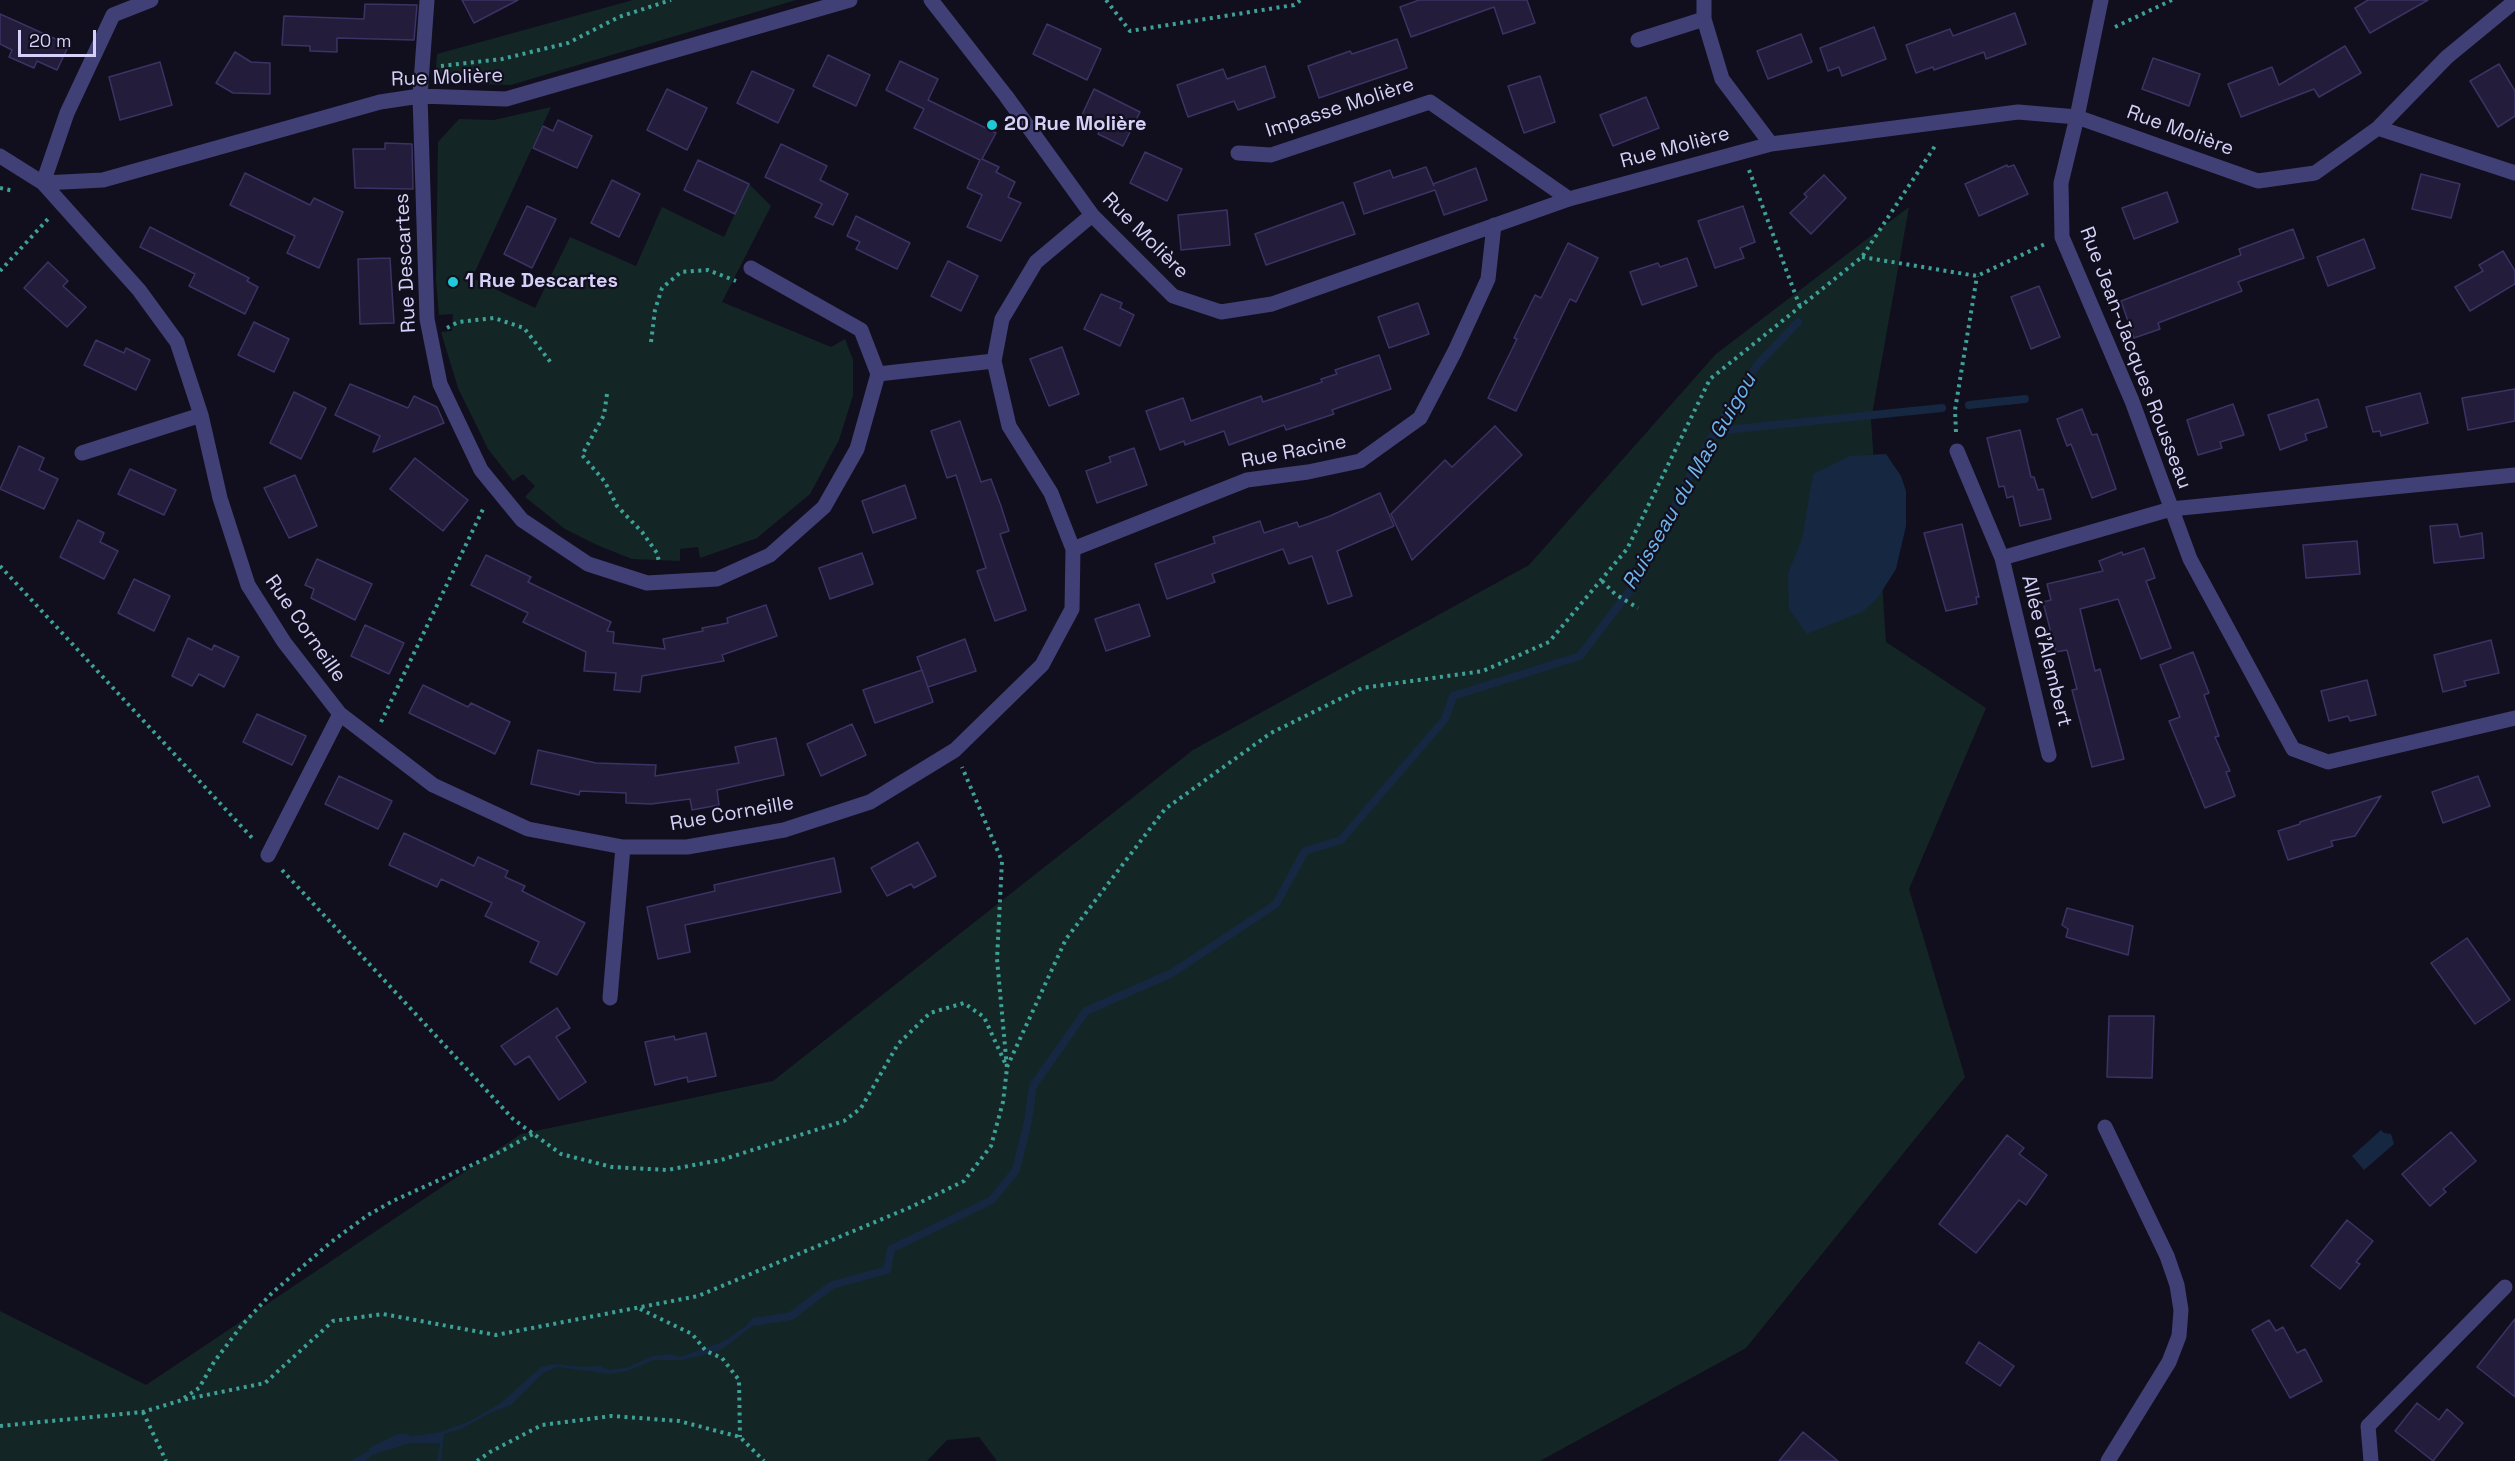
<!DOCTYPE html>
<meta charset="utf-8">
<style>
body{margin:0}
#map{position:relative;width:2515px;height:1461px;overflow:hidden;background:#110f1d;font-family:"Space Grotesk",sans-serif}
canvas{display:block}
.scale{position:absolute;left:18px;top:30px;width:78px;height:27px;box-sizing:border-box;border:3px solid #d5d1f9;border-top:0;padding-left:8px;font-size:18px;line-height:21px;white-space:nowrap;color:#d5d1f9;-webkit-text-stroke:4px #110f1d;paint-order:stroke}
</style>
<div id="map">
<canvas width="2515" height="1461"></canvas>
<div class="scale">20 m</div>
</div>
<script>
const ctx = document.querySelector('canvas').getContext('2d');
ctx.lineJoin = 'round';
function fillPath(path, color) {
  ctx.fillStyle = color;
  ctx.fill(path, 'evenodd');
}
function toPath(rows) {
  const path = new Path2D();
  for (const r of rows) {
    path.moveTo(r[0], r[1]);
    for (let i = 2; i < r.length; i += 2) path.lineTo(r[i], r[i + 1]);
  }
  return path;
}
function trace(path, color, width, dash) {
  ctx.strokeStyle = color;
  ctx.lineWidth = width;
  ctx.lineCap = dash ? 'butt' : 'round';
  ctx.setLineDash(dash || []);
  ctx.stroke(path);
}
function label(font, color, halo, rows, align = 'center') {
  ctx.font = font + ' "Space Grotesk",sans-serif';
  ctx.lineWidth = 4.5;
  ctx.setLineDash([]);
  ctx.textBaseline = 'middle';
  ctx.strokeStyle = halo;
  ctx.fillStyle = color;
  for (const [text, x, y, turn = 0] of rows) {
    ctx.save();
    ctx.translate(x, y);
    ctx.rotate((+turn || 0) * Math.PI / 180);
    ctx.textAlign = isNaN(turn) ? turn : align;
    if (halo) ctx.strokeText(text, 0, 0);
    ctx.fillText(text, 0, 0);
    ctx.restore();
  }
}
const green = toPath([
 [633,0,796,0,511,85,442,83,436,67,437,54],
 [551,107,472,278,535,308,570,237,636,266,662,207,724,237,749,184,771,206,722,302,831,347,845,339,853,360,853,395,839,440,810,494,757,538,700,558,698,547,680,549,680,561,632,559,597,545,565,529,525,497,535,486,523,474,513,481,488,449,458,388,441,332,452,331,453,314,439,315,436,280,438,142,459,119,494,120],
 [1909,207,1871,420,1886,642,1986,708,1909,889,1965,1077,1746,1348,1540,1461,997,1461,979,1437,947,1440,927,1461,0,1461,0,1311,146,1385,521,1134,773,1081,1193,750,1529,565,1716,354]
]);
const water = toPath([
 [1886,454,1901,476,1906,491,1906,526,1896,569,1877,599,1862,612,1807,634,1789,609,1788,573,1802,539,1813,474,1850,456],
 [2381,1130,2384,1133,2391,1134,2394,1144,2364,1170,2352,1156],
 [767,1316,766,1324,752,1326,723,1349,700,1356,681,1360,654,1360,627,1371,610,1374,557,1367,543,1373,511,1405,490,1413,461,1429,444,1434,441,1461,437,1461,440,1443,410,1443,372,1455,365,1461,350,1461,374,1448,389,1444,398,1438,441,1432,470,1421,501,1403,541,1367,554,1364,583,1367,600,1366,609,1370,626,1368,653,1356,671,1354,680,1357,722,1342,745,1327,752,1318]
]);
const stream = toPath([
 [1969,405,2025,399],
 [1715,431,1942,408],
 [759,1321,791,1316,832,1285,887,1270,891,1249,992,1200,1016,1170,1028,1121,1033,1086,1086,1011,1172,973,1276,904,1305,851,1341,840,1445,719,1453,696,1580,656,1641,576,1688,479,1718,426,1758,364,1798,322],
 [373,1450,398,1438,406,1438]
]);
const building = toPath([
 [462,0,518,0,474,23,462,0],
 [1419,0,1527,0,1535,23,1503,34,1494,7,1411,37,1400,7,1419,0],
 [2368,0,2428,0,2370,33,2355,8,2368,0],
 [365,4,417,5,414,40,337,38,337,52,310,51,310,46,282,45,284,16,364,19,365,4],
 [2015,13,2026,44,1986,59,1984,52,1934,70,1933,67,1916,73,1906,45,1950,29,1953,36,2015,13],
 [0,14,69,45,57,70,37,61,34,68,9,57,12,50,0,44,0,14],
 [1047,24,1101,49,1087,80,1033,54,1047,24],
 [1874,27,1886,59,1842,76,1839,67,1828,71,1820,48,1874,27],
 [1801,34,1812,62,1768,79,1757,51,1801,34],
 [1397,39,1407,68,1319,98,1308,66,1350,51,1352,54,1397,39],
 [2345,46,2361,73,2319,97,2314,89,2241,117,2228,84,2272,67,2279,85,2345,46],
 [235,52,251,62,270,63,270,94,233,93,216,83,235,52],
 [828,55,870,75,856,106,813,86,828,55],
 [2153,58,2200,74,2189,106,2142,89,2153,58],
 [900,61,938,79,928,100,996,133,982,159,999,167,996,172,1015,182,1008,197,1021,203,1001,241,967,227,982,195,967,188,980,160,914,128,924,109,886,90,900,61],
 [160,62,172,105,120,120,109,77,160,62],
 [2499,64,2515,91,2515,116,2498,127,2470,81,2499,64],
 [1265,66,1275,97,1238,110,1234,101,1188,117,1177,85,1223,69,1227,79,1265,66],
 [752,71,794,90,778,123,737,103,752,71],
 [1540,76,1555,122,1524,133,1508,86,1540,76],
 [667,89,707,108,687,150,647,130,667,89],
 [1094,89,1140,112,1123,146,1098,134,1101,127,1081,117,1094,89],
 [1646,97,1659,128,1613,146,1600,115,1646,97],
 [558,120,592,136,577,168,533,148,543,126,553,131,558,120],
 [385,143,412,144,413,189,355,188,353,149,385,149,385,143],
 [781,144,827,166,820,180,848,194,833,225,815,217,822,204,765,177,781,144],
 [1145,152,1182,169,1167,201,1130,183,1145,152],
 [698,160,749,184,735,214,684,190,698,160],
 [2007,165,2008,167,2014,165,2028,194,1979,216,1965,184,2007,165],
 [1426,167,1434,186,1433,184,1476,168,1487,200,1444,215,1435,190,1364,214,1354,183,1390,170,1393,178,1426,167],
 [245,173,310,205,314,198,343,212,319,268,287,253,295,236,230,205,245,173],
 [2421,174,2460,184,2451,218,2412,209,2421,174],
 [1824,175,1846,198,1811,234,1790,213,1807,197,1804,194,1824,175],
 [612,180,640,194,619,237,591,223,612,180],
 [2167,192,2178,222,2134,239,2122,208,2167,192],
 [1343,202,1355,234,1266,265,1255,234,1343,202],
 [527,206,556,219,532,268,504,254,527,206],
 [1743,206,1755,242,1740,248,1744,258,1715,268,1698,221,1743,206],
 [1227,210,1230,245,1181,250,1178,215,1227,210],
 [856,216,910,243,897,269,856,249,860,242,847,236,856,216],
 [150,227,249,278,247,281,258,287,245,314,189,286,195,274,140,247,150,227],
 [2293,229,2304,258,2238,282,2242,291,2158,323,2160,329,2134,338,2121,301,2241,255,2239,249,2293,229],
 [2364,239,2375,268,2328,286,2317,257,2364,239],
 [1568,243,1598,258,1576,302,1570,299,1516,411,1488,398,1517,339,1514,338,1535,295,1541,298,1568,243],
 [2503,251,2515,271,2515,284,2470,311,2455,287,2483,271,2479,265,2503,251],
 [390,258,394,323,360,324,358,259,390,258],
 [1687,258,1697,286,1642,305,1630,272,1658,263,1660,267,1687,258],
 [948,261,978,276,961,311,931,296,948,261],
 [48,262,68,281,63,286,86,307,67,327,24,288,48,262],
 [2039,286,2060,337,2031,349,2011,297,2039,286],
 [1101,294,1122,303,1120,308,1134,315,1120,346,1084,329,1101,294],
 [1418,303,1429,334,1389,348,1378,317,1418,303],
 [254,322,289,339,274,372,238,355,254,322],
 [96,340,124,353,126,348,150,360,136,390,84,365,96,340],
 [1062,347,1079,394,1049,406,1030,359,1062,347],
 [1379,355,1391,389,1332,410,1334,414,1286,430,1284,425,1229,445,1224,431,1185,445,1184,441,1160,450,1146,411,1183,398,1191,421,1261,396,1263,402,1322,382,1321,379,1337,374,1335,370,1379,355],
 [350,384,408,408,414,396,437,407,444,423,373,452,380,436,335,415,350,384],
 [2515,389,2515,421,2468,430,2462,398,2515,389],
 [294,392,326,408,301,459,270,443,294,392],
 [2420,393,2428,423,2381,436,2380,431,2373,432,2366,407,2420,393],
 [2318,399,2327,427,2305,434,2307,440,2280,450,2268,415,2318,399],
 [2233,404,2244,435,2220,442,2222,448,2198,455,2187,420,2233,404],
 [2082,409,2092,435,2097,434,2116,489,2092,498,2071,444,2067,446,2057,419,2082,409],
 [960,421,981,482,991,479,1001,506,1009,531,1000,534,1026,610,995,621,977,571,986,568,956,475,947,478,931,431,960,421],
 [1495,426,1522,455,1412,560,1391,514,1445,460,1452,467,1495,426],
 [2020,430,2031,477,2034,477,2038,490,2043,489,2051,519,2020,526,2013,496,2007,498,2004,486,1999,487,1987,438,2020,430],
 [19,446,44,458,39,470,58,479,44,509,0,489,19,446],
 [1134,448,1147,485,1097,503,1086,471,1111,462,1109,457,1134,448],
 [415,458,468,500,443,531,390,489,415,458],
 [130,469,176,490,164,515,118,494,130,469],
 [295,475,317,526,289,538,264,488,295,475],
 [905,485,916,518,873,533,862,501,905,485],
 [1380,493,1394,526,1337,551,1352,596,1328,604,1312,556,1289,564,1283,549,1212,574,1215,582,1167,599,1155,564,1215,543,1213,537,1260,521,1264,533,1297,522,1299,527,1330,516,1380,493],
 [78,520,104,533,100,542,118,551,104,579,60,557,78,520],
 [1962,524,1979,597,1976,597,1977,604,1946,611,1924,533,1962,524],
 [2457,524,2460,537,2482,533,2484,558,2434,563,2430,526,2457,524],
 [2357,541,2360,574,2306,578,2303,545,2357,541],
 [2144,548,2155,578,2146,581,2171,648,2141,659,2118,599,2080,609,2095,671,2100,669,2124,759,2092,767,2072,690,2077,689,2067,650,2056,652,2043,602,2051,600,2047,584,2103,571,2099,561,2122,552,2123,555,2144,548],
 [862,553,873,584,830,599,819,568,862,553],
 [486,555,531,577,528,582,611,622,607,631,614,632,613,643,665,649,663,639,703,631,702,628,728,623,727,618,766,605,777,636,722,655,724,661,642,676,640,692,614,690,616,673,584,671,586,652,523,622,528,613,471,585,486,555],
 [317,559,372,584,355,620,311,598,314,589,305,585,317,559],
 [134,579,170,596,154,631,118,613,134,579],
 [1139,604,1150,636,1106,651,1095,619,1139,604],
 [365,625,404,643,389,674,351,656,365,625],
 [188,638,212,650,214,645,239,657,224,687,199,674,192,686,172,676,188,638],
 [965,639,976,671,928,687,917,657,965,639],
 [2491,640,2499,673,2464,681,2466,686,2443,692,2434,655,2491,640],
 [2193,652,2209,693,2204,695,2219,736,2215,737,2230,771,2226,772,2235,796,2205,808,2169,721,2180,717,2160,665,2193,652],
 [922,670,933,702,875,723,863,690,922,670],
 [2367,680,2376,715,2350,721,2348,716,2329,721,2321,691,2367,680],
 [423,685,468,707,471,703,510,722,495,754,409,713,423,685],
 [257,714,306,736,292,765,243,742,257,714],
 [852,724,866,755,821,776,807,744,852,724],
 [776,738,784,775,717,790,719,805,692,810,690,799,651,804,626,803,626,793,580,791,579,795,531,784,538,750,596,763,656,765,655,776,739,763,735,747,776,738],
 [339,776,392,801,378,829,325,804,339,776],
 [2478,776,2490,806,2443,823,2432,792,2478,776],
 [2381,796,2355,836,2331,841,2333,846,2288,860,2278,831,2300,824,2300,822,2381,796],
 [404,833,474,866,478,857,508,871,505,877,525,886,522,891,585,923,557,975,530,962,539,942,485,916,492,903,441,879,437,887,389,865,404,833],
 [918,842,936,876,914,888,911,884,887,896,871,868,918,842],
 [834,858,841,892,685,925,690,952,658,959,647,907,715,891,714,885,834,858],
 [2067,908,2133,926,2128,955,2066,937,2068,929,2062,925,2067,908],
 [2467,938,2510,1000,2475,1024,2431,963,2467,938],
 [557,1008,570,1028,556,1037,586,1082,559,1100,529,1056,515,1065,501,1046,557,1008],
 [2109,1016,2154,1016,2152,1078,2107,1077,2109,1016],
 [706,1033,716,1076,688,1082,687,1077,655,1085,645,1042,674,1036,675,1040,706,1033],
 [2451,1132,2476,1161,2443,1189,2446,1192,2430,1206,2402,1174,2451,1132],
 [2007,1135,2024,1148,2019,1154,2047,1175,2026,1205,2019,1200,1976,1253,1939,1224,2007,1135],
 [2347,1220,2373,1241,2356,1262,2360,1264,2340,1289,2311,1266,2347,1220],
 [2515,1319,2515,1397,2477,1367,2515,1319],
 [2269,1320,2276,1331,2283,1327,2297,1353,2305,1349,2322,1381,2290,1398,2252,1330,2269,1320],
 [1979,1342,2014,1366,2000,1386,1966,1363,1979,1342],
 [2417,1403,2439,1420,2447,1409,2463,1423,2433,1461,2395,1431,2417,1403],
 [1803,1432,1838,1461,1779,1461,1803,1432]
]);
const path = toPath([
 [1106,0,1130,31,1294,5,1301,0],
 [2115,27,2172,0],
 [441,66,502,59,568,43,619,17,671,0],
 [1749,170,1800,307],
 [0,188,14,191],
 [1862,257,1977,276,2045,244],
 [0,271,48,219],
 [447,328,458,322,494,318,524,328,552,364],
 [651,342,655,310,662,288,681,272,708,270,736,281],
 [607,394,604,415,582,455,605,482,617,506,642,532,657,553,659,562],
 [1956,432,1955,410,1977,276],
 [0,566,254,840],
 [1602,581,1615,594,1638,608],
 [381,722,484,507],
 [282,870,513,1119,561,1154,612,1167,667,1170,721,1160,844,1121,861,1108,898,1044,930,1013,964,1003,984,1017,1006,1065],
 [1007,1067,1066,939,1165,809,1271,733,1362,688,1483,671,1549,642,1627,549,1710,379,1862,257,1937,143],
 [640,1309,692,1334,706,1351,722,1358,739,1380,740,1437],
 [184,1398,199,1388,214,1362,242,1325,272,1293,331,1242,368,1215,393,1201,496,1154,533,1134],
 [143,1412,166,1461],
 [0,1426,143,1412,182,1400,265,1383,333,1321,383,1314,496,1335,698,1296,911,1207,964,1181,991,1146,1003,1102,1007,1068,997,959,1002,861,962,767],
 [477,1461,490,1452,542,1425,612,1416,679,1421,740,1437,764,1461]
]);
const minor = toPath([
 [427,0,420,96,427,319,440,384,481,470,522,520,588,564,647,583,717,579,770,555,824,507,857,449,878,374,994,361],
 [931,0,1006,96,1092,215,1173,296,1221,312,1272,304,1569,199,1771,144,2018,112,2077,117,2258,181,2315,173,2378,128,2447,57,2515,1],
 [1704,0,1704,19],
 [2101,0,2077,117,2061,183,2062,237,2132,401,2190,559,2293,749,2328,762,2515,718],
 [1638,40,1704,19,1722,79,1771,144],
 [2378,128,2515,173],
 [1238,153,1271,155,1430,102,1569,199],
 [0,156,43,183,139,290,177,342,201,415,220,498,248,585,284,642,340,714,433,785,528,829,623,847,687,847,784,830,870,802,955,750,1042,665,1072,609,1073,549,1051,493,1009,426,994,361,1002,319,1036,262,1092,215],
 [43,183,103,180,380,102,420,96,506,99,850,0],
 [43,183,67,113,113,15,151,0],
 [751,268,861,330,878,374],
 [1957,451,2002,558,2049,755],
 [82,453,201,415],
 [1073,549,1247,480,1308,472,1360,461,1420,418,1455,351,1488,279,1494,225],
 [2002,558,2171,509,2515,475],
 [268,855,340,714],
 [610,998,623,847],
 [2105,1127,2167,1256,2177,1285,2181,1310,2179,1336,2169,1362,2108,1461],
 [2371,1461,2368,1426,2505,1287]
]);
const markers = [
 [992,125,6,"#1ecad8"],
 [453,282,6,"#1ecad8"]
];
const streetNames = [
 ["Rue Molière",447,78,-2],
 ["Impasse Molière",1340,108,-18],
 ["Rue Molière",2180,131,20],
 ["Rue Molière",1675,148,-15],
 ["Rue Molière",1145,236,45],
 ["Rue Descartes",406,263,-93],
 ["Rue Jean-Jacques Rousseau",2135,358,69],
 ["Rue Racine",1294,452,-11],
 ["Rue Corneille",305,629,55],
 ["Allée d'Alembert",2046,651,76],
 ["Rue Corneille",732,814,-10]
];
const poiNames = [
 ["20 Rue Molière",1004,125],
 ["1 Rue Descartes",465,282]
];
const waterNames = [
 ["Ruisseau du Mas Guigou",1690,482,-60]
];
fillPath(green, '#132625');
fillPath(water, '#152741');
trace(stream, '#152741', 8);
fillPath(building, '#231d3b');
trace(building, '#3b3364', 1.5);
trace(path, '#3da198', 4, [3, 4.5]);
trace(minor, '#414076', 15);
for (const [x, y, r, color] of markers) {
  const dot = new Path2D();
  dot.arc(x, y, r, 0, 2 * Math.PI);
  ctx.fillStyle = color;
  ctx.fill(dot);
  trace(dot, '#110f1d', 2);
}
label('20px', '#d5d1f9', '#110f1d', streetNames);
label('bold 20px', '#d5d1f9', '#110f1d', poiNames, 'left');
label('italic 21px', '#6db4eb', '#110f1d', waterNames);
</script>
